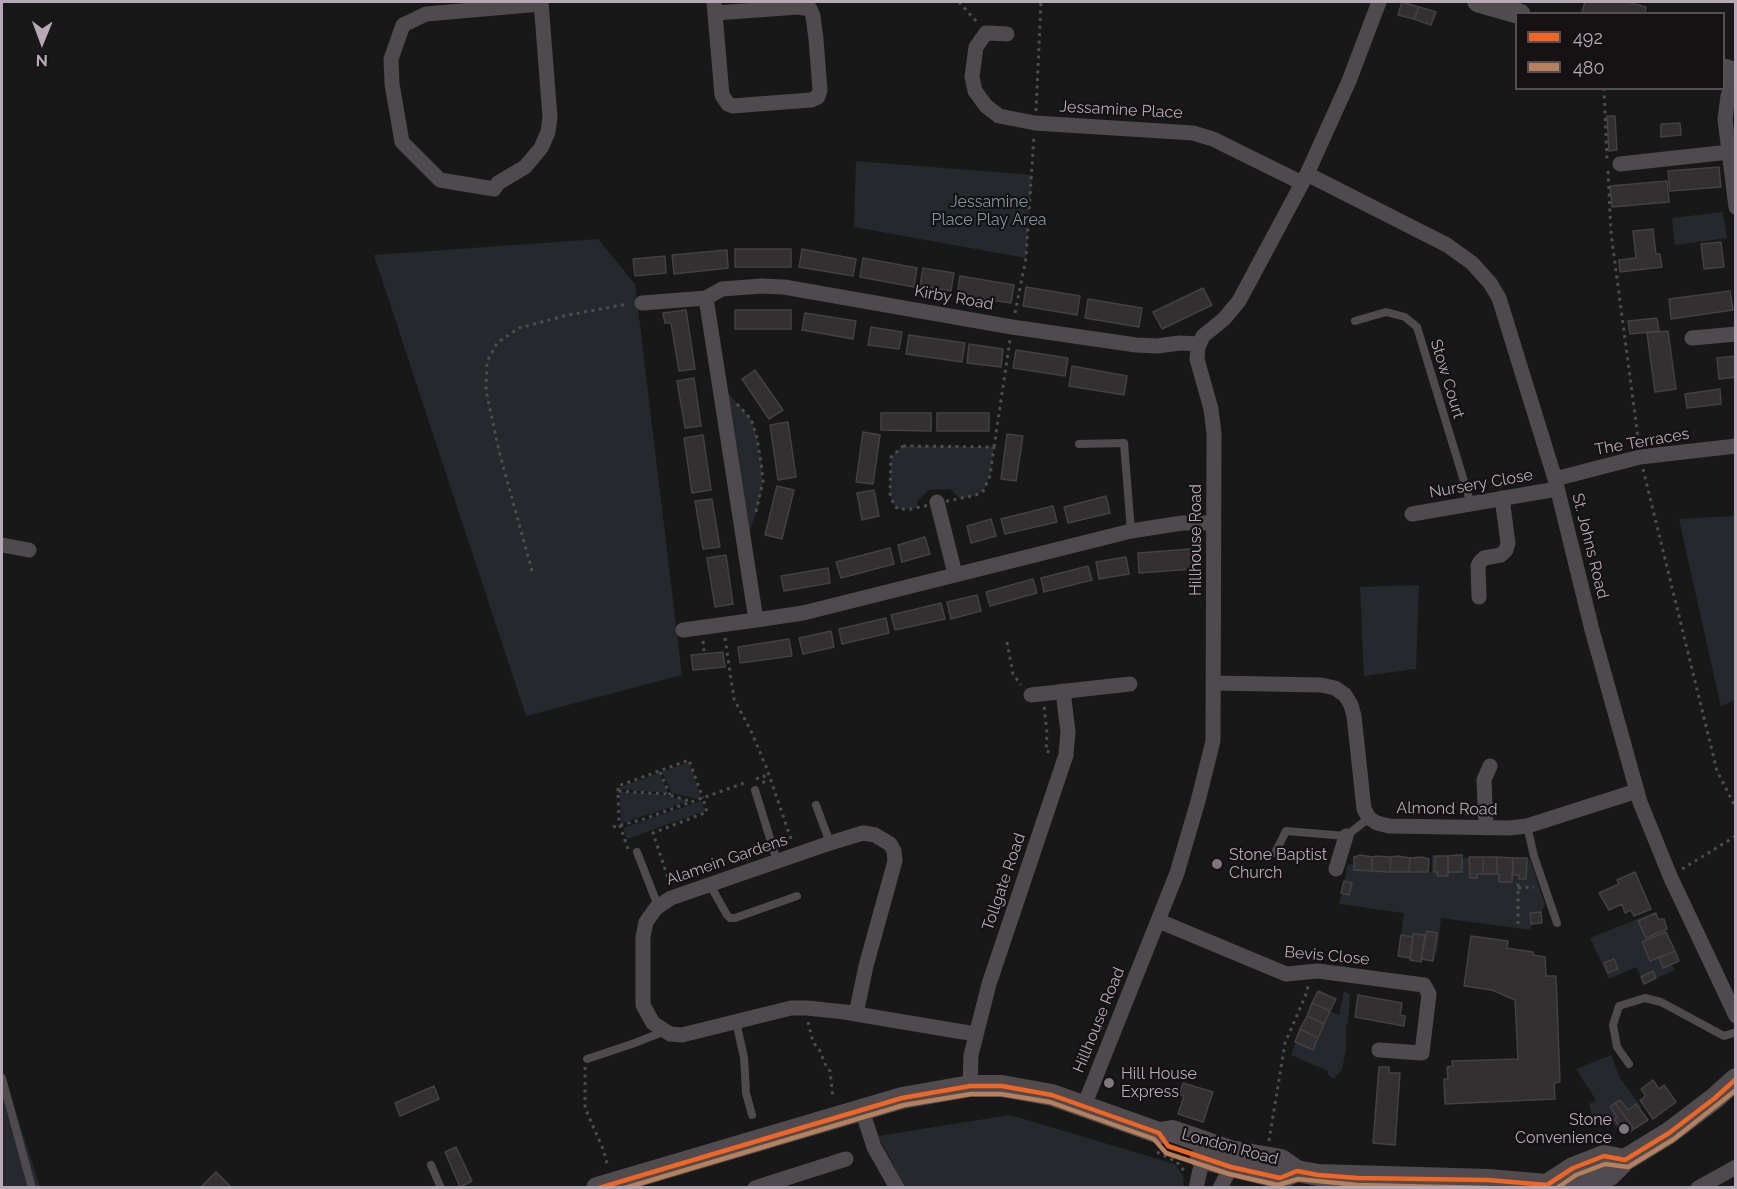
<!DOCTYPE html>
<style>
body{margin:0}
#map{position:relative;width:1737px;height:1189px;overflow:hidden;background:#181818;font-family:Raleway,sans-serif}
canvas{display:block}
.frame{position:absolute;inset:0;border:3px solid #b8a9b7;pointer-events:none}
.legend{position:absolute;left:1515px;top:12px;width:210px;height:78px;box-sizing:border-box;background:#141213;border:2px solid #564e55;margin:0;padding:8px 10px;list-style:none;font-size:18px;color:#b8a9b7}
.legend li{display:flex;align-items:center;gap:12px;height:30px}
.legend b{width:30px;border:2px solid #564e55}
.north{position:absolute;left:12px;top:12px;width:60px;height:60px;-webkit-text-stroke:4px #141213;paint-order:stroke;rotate:181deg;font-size:16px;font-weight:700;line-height:24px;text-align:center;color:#b8a9b7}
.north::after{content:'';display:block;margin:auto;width:21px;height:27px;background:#b8a9b7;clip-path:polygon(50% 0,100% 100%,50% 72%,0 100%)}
</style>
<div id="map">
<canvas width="1737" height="1189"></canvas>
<div class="frame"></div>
<ul class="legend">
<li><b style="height:8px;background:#f26522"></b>492</li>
<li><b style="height:8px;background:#b6815c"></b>480</li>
</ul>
<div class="north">N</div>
</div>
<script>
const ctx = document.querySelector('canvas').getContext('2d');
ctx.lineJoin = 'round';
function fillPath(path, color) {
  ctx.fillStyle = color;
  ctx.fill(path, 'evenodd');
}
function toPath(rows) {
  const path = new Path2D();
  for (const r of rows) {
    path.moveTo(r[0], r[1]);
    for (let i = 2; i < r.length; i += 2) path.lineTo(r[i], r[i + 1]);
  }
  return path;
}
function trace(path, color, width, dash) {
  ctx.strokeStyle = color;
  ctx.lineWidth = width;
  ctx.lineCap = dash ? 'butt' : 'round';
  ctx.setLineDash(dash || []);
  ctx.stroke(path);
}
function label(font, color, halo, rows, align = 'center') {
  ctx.font = font + ' Raleway,sans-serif';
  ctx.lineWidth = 4.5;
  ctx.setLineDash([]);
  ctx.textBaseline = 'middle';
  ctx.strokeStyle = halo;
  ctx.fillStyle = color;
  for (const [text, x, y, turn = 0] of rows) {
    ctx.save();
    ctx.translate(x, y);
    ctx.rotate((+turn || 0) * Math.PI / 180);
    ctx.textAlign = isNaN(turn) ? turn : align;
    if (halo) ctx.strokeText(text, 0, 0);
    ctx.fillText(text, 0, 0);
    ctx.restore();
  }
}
const green = toPath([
 [856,161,1032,175,1026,258,854,227],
 [1723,212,1727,238,1675,245,1672,218],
 [598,239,635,284,682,675,526,716,374,255],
 [720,384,751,419,757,438,761,463,763,481,759,504,745,545],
 [903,446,994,447,990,476,983,491,976,495,960,499,950,489,929,490,917,501,918,508,898,509,894,505,890,494,891,457],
 [1735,516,1735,699,1721,707,1679,519],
 [1419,585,1416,669,1364,676,1360,587],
 [689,762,701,797,697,799,672,793,662,772],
 [659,773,668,793,620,789,619,788,641,779,642,781,645,778],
 [622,792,658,794,690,801,622,823,621,822,620,794],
 [701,801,705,811,627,839,623,828],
 [1432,855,1435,856,1434,871,1438,872,1438,876,1447,876,1448,872,1461,872,1462,858,1469,858,1470,878,1477,878,1477,874,1499,874,1500,882,1512,882,1513,875,1519,875,1519,879,1526,879,1527,859,1530,859,1545,905,1541,912,1542,923,1531,924,1531,930,1441,918,1437,953,1435,953,1437,933,1427,931,1426,938,1424,935,1414,934,1413,937,1401,935,1404,913,1339,904,1348,864,1354,865,1354,870,1428,872,1432,872],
 [1655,912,1656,913,1638,921,1646,938,1666,930,1666,932,1642,943,1650,961,1659,958,1663,968,1672,965,1675,970,1644,984,1636,967,1609,979,1590,938],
 [1344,991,1350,994,1348,1022,1346,1027,1346,1051,1342,1069,1334,1079,1328,1075,1328,1071,1291,1055,1296,1042,1313,1049,1330,1011,1339,1015],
 [1611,1055,1620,1078,1642,1108,1640,1109,1636,1104,1628,1110,1620,1100,1610,1107,1617,1117,1614,1119,1622,1130,1619,1131,1612,1122,1594,1122,1589,1104,1596,1100,1576,1069],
 [2,1068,40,1187,2,1187],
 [1010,1115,1175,1164,1183,1175,1184,1188,905,1187,878,1136]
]);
const building = toPath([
 [1402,2,1419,7,1414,19,1398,15,1402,2],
 [1585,2,1627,2,1646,7,1645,14,1588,14,1582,12,1585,2],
 [1419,7,1436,12,1431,25,1414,19,1419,7],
 [1607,116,1615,116,1617,150,1609,151,1607,116],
 [1680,123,1681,135,1661,137,1661,124,1680,123],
 [1719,167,1721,187,1670,191,1668,171,1719,167],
 [1667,181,1669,202,1612,207,1610,186,1667,181],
 [1653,229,1656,254,1660,254,1662,267,1620,272,1619,260,1636,258,1633,231,1653,229],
 [1721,242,1724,267,1704,269,1701,244,1721,242],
 [735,249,791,249,791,267,735,267,735,249],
 [802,249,856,259,853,276,799,267,802,249],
 [727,250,728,268,674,274,672,255,727,250],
 [665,256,666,273,635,276,633,259,665,256],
 [863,258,917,268,914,287,860,277,863,258],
 [923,268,954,273,951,291,920,286,923,268],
 [960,276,1014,285,1011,303,957,295,960,276],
 [1026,287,1080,296,1077,315,1023,306,1026,287],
 [1203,288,1212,305,1162,329,1153,312,1203,288],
 [1730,291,1733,310,1671,319,1669,299,1730,291],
 [1088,299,1142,308,1139,327,1085,318,1088,299],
 [686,310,695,369,679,371,671,323,665,323,663,313,686,310],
 [735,310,791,310,791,329,735,329,735,310],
 [805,313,856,321,853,339,802,330,805,313],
 [1657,318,1659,331,1630,334,1628,321,1657,318],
 [871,327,902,332,899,349,868,345,871,327],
 [1668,331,1676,389,1655,392,1647,333,1668,331],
 [909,335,965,343,962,362,906,354,909,335],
 [969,344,1003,349,1001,367,967,363,969,344],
 [1016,350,1068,358,1065,376,1013,368,1016,350],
 [1736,356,1736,377,1719,379,1717,358,1736,356],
 [1072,366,1127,376,1124,395,1069,386,1072,366],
 [755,370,783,410,769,419,742,379,755,370],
 [694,378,701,426,685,428,677,381,694,378],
 [1720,389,1721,404,1687,408,1685,394,1720,389],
 [881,413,931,413,931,431,881,430,881,413],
 [937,413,989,413,989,431,937,431,937,413],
 [788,422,796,477,778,480,770,425,788,422],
 [863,432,880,435,873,484,856,482,863,432],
 [1007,434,1023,436,1016,481,1001,479,1007,434],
 [703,435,711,490,692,493,684,438,703,435],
 [777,486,794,490,782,539,765,535,777,486],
 [874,490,879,516,862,520,857,493,874,490],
 [1106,496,1110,513,1068,523,1064,507,1106,496],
 [712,499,720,547,703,549,695,501,712,499],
 [1053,506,1057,522,1005,534,1001,519,1053,506],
 [991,519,996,536,971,543,967,526,991,519],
 [925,537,930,554,902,562,898,545,925,537],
 [890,548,894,564,841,578,836,562,890,548],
 [1191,549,1193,569,1139,573,1138,553,1191,549],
 [726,555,733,604,715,607,707,558,726,555],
 [1126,557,1129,574,1099,579,1096,562,1126,557],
 [1088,566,1092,580,1044,592,1041,578,1088,566],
 [828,568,830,583,784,591,781,576,828,568],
 [1033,579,1037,593,990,606,986,592,1033,579],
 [977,595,981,611,951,619,947,602,977,595],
 [941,603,945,619,895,630,891,615,941,603],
 [886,618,889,633,842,644,839,629,886,618],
 [831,631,834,647,803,654,799,638,831,631],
 [789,639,792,656,740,663,738,647,789,639],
 [723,652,725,667,693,670,691,655,723,652],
 [1360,855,1372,857,1372,871,1354,870,1354,857,1360,855],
 [1456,855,1462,855,1462,872,1448,872,1448,856,1456,855],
 [1377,856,1391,857,1390,872,1372,871,1372,857,1377,856],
 [1398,856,1410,858,1409,872,1390,872,1391,857,1398,856],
 [1435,856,1448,856,1448,876,1437,876,1438,872,1434,872,1435,856],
 [1422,857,1429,859,1428,872,1409,872,1410,858,1422,857],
 [1469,857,1483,857,1483,874,1477,874,1477,878,1470,878,1469,857],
 [1483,857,1497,857,1497,874,1483,874,1483,857],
 [1497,857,1513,858,1512,882,1499,882,1499,874,1497,874,1497,857],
 [1513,858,1527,858,1526,879,1519,879,1519,875,1513,875,1513,858],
 [1635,872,1651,909,1634,916,1631,910,1625,913,1622,904,1609,910,1599,893,1619,884,1617,880,1635,872],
 [1344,881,1352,883,1349,895,1341,893,1344,881],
 [1541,912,1542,923,1531,924,1530,913,1541,912],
 [1656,913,1658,919,1664,919,1667,929,1646,938,1638,921,1656,913],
 [1427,931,1437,933,1433,961,1421,959,1427,931],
 [1666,932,1675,951,1650,961,1642,942,1666,932],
 [1413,934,1425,935,1421,962,1410,960,1413,934],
 [1401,935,1413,937,1410,958,1398,956,1401,935],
 [1471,936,1508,941,1507,948,1533,952,1533,955,1545,957,1546,976,1556,976,1560,1082,1554,1083,1555,1099,1445,1104,1444,1079,1448,1079,1447,1067,1453,1066,1452,1061,1518,1059,1515,1000,1492,990,1464,986,1471,936],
 [1675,951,1679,961,1663,968,1659,958,1675,951],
 [1614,959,1618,969,1608,973,1604,963,1614,959],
 [1653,971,1656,978,1644,984,1641,977,1653,971],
 [1318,991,1336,999,1330,1011,1312,1003,1318,991],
 [1358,995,1402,1003,1400,1015,1405,1016,1404,1026,1355,1017,1358,995],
 [1312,1003,1330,1011,1324,1024,1307,1016,1312,1003],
 [1307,1016,1324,1024,1318,1038,1300,1029,1307,1016],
 [1300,1029,1318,1038,1313,1050,1295,1042,1300,1029],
 [1379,1067,1389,1067,1389,1073,1400,1073,1395,1145,1373,1143,1379,1067],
 [1653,1080,1659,1089,1664,1085,1676,1102,1653,1119,1640,1100,1646,1096,1641,1089,1653,1080],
 [1183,1083,1213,1092,1203,1122,1178,1114,1184,1096,1179,1095,1183,1083],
 [434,1086,439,1099,400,1116,395,1103,434,1086],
 [1620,1100,1628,1110,1636,1104,1648,1120,1634,1129,1615,1103,1620,1100],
 [1615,1103,1634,1129,1626,1135,1614,1119,1617,1117,1610,1107,1615,1103],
 [456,1147,472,1181,460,1187,445,1152,456,1147],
 [216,1172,232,1188,200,1188,216,1172]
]);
const path = toPath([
 [959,2,977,22],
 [1604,88,1607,159],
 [1036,111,1041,2],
 [1608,171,1611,233,1639,445],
 [1015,313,1026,258,1034,135],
 [737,404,751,419,757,438,761,463,763,481,755,516],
 [903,446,994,447,990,476,983,491,976,495,911,509,898,509,894,505,890,494,891,457,903,446],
 [994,447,1010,340],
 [1643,469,1717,771,1736,808],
 [532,571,499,451,486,390,487,362,497,343,519,328,568,315,628,304],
 [725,638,734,699,751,731,767,769,792,842],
 [703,641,704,651],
 [1007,642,1013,674,1021,685],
 [1044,707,1047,733,1046,751,1052,753],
 [660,772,670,795],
 [756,779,764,776,766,781,762,783],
 [618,791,618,786,689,760,703,798],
 [613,827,641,820,747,782],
 [628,849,619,823,618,791,666,794,693,802],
 [1682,869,1736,836],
 [670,884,653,833,707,812,703,799],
 [1518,888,1534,887],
 [1518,924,1518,883],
 [808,1022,813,1042,820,1051,825,1064,830,1071,833,1099],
 [585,1067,585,1108,603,1149,608,1167],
 [1269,1141,1285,1043,1307,992,1308,985],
 [1157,1152,1177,1162,1185,1172]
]);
const service = toPath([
 [1355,321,1386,312,1405,317,1417,327,1471,504],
 [1079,444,1124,443,1131,531],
 [755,790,777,861],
 [816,805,830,843],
 [1527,826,1534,856,1557,923],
 [637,852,658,906],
 [1275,853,1286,831,1346,836,1369,818],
 [710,885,727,915,730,918,735,918,797,896],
 [736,1022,744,1057,746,1093,752,1115],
 [587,1059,632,1044,663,1032],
 [1629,1064,1617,1047,1613,1025,1619,1006,1645,998,1661,1002,1724,1036,1736,1032],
 [2,1078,32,1188],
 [431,1165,441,1188]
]);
const minor = toPath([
 [541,2,550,117,548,132,541,148,525,167,498,183,494,189,440,180,402,142,392,84,391,59,403,25,426,14,541,4],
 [714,2,722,95,728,104,733,106,758,104,811,100,818,97,820,90,816,39,813,16,810,9,799,7,715,13],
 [1007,34,986,33,976,47,972,77,975,91,986,106,999,116,1035,123,1193,133,1213,139,1302,183],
 [1735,72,1728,96,1725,119,1736,207],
 [1620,164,1729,152],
 [1307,174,1447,245,1472,263,1490,283,1499,298,1555,479,1592,630,1640,802,1670,876,1736,1016],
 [642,303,706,298],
 [1692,338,1736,334],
 [1198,344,1180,343,1157,346,1136,345,1012,327,784,287,761,286,722,289,706,298,756,620,803,613,1131,531,1182,523,1214,523],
 [1555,479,1640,457,1736,446],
 [937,502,955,574],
 [1412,514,1557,489],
 [2,545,29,550],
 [1479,597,1478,566,1480,562,1484,558,1501,555,1506,550,1508,543,1502,498],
 [683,630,756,620],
 [1214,683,1321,685,1335,688,1345,695,1351,705,1354,716,1364,809,1369,818,1377,823,1389,826,1509,828,1527,826,1637,791],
 [1031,695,1130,684],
 [1486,828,1484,780,1490,766],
 [1336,869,1346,836],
 [1159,921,1286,974,1318,971,1424,985,1429,994,1422,1053,1379,1050],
 [856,1014,866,966,895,861,894,851,890,844,875,835,863,833,830,843,671,898,656,908,646,922,643,937,643,1005,653,1023,670,1034,682,1035,791,1008,807,1008,845,1012,856,1014,957,1031,970,1033,976,1034],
 [970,1086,971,1055,989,984,1066,755,1068,732,1063,691],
 [1084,1106,1177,873,1198,801,1213,741,1214,434,1211,409,1197,359,1198,347,1203,336,1224,319,1239,301,1307,174,1349,81,1379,2],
 [862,1110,874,1147,897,1188],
 [755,1188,846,1159],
 [1196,1188,1204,1152],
 [1220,1188,1231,1167,1230,1157],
 [1698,1188,1736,1167]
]);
const secondary = toPath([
 [1478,2,1520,14],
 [1724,69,1736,73]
]);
const primary = toPath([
 [1201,1158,1280,1178,1297,1171],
 [1547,1185,1573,1168,1604,1156,1625,1160],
 [597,1188,902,1098,970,1086,1002,1086,1052,1095,1159,1133,1172,1131,1230,1151,1281,1160,1297,1171,1318,1175,1488,1180,1547,1185,1579,1185,1610,1175,1625,1160,1669,1133,1715,1098,1736,1079]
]);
const bus1 = toPath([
 [599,1188,902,1098,970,1086,1002,1086,1052,1095,1159,1133,1168,1146,1231,1167,1280,1178,1297,1171,1318,1175,1358,1178,1488,1180,1547,1185,1573,1168,1604,1156,1625,1160,1669,1133,1715,1098,1736,1079]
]);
const bus2 = toPath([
 [625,1188,904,1105,971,1094,1001,1094,1050,1102,1154,1139,1166,1153,1229,1174,1278,1185,1298,1179,1357,1185,1488,1188],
 [1557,1188,1576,1175,1605,1164,1628,1167,1674,1139,1736,1090]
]);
const markers = [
 [1217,864,6,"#80767f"],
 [1109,1083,6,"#80767f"],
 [1624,1129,6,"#80767f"]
];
const streetNames = [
 ["Jessamine Place",1121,110,3],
 ["Kirby Road",954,298,10],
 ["Stow Court",1447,379,73],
 ["The Terraces",1642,442,-10],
 ["Nursery Close",1481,484,-10],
 ["Hillhouse Road",1196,540,-90],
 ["St. Johns Road",1590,546,76],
 ["Almond Road",1447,809,1],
 ["Alamein Gardens",727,860,-19],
 ["Tollgate Road",1004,882,-71],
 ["Bevis Close",1327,956,5],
 ["Hillhouse Road",1099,1020,-68],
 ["London Road",1230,1147,15]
];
const parkNames = [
 ["Jessamine",989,202],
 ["Place Play Area",989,220]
];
const poiNames = [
 ["Stone Baptist",1229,855],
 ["Church",1229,873],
 ["Hill House",1121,1074],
 ["Express",1121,1092],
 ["Stone",1612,1120,"right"],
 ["Convenience",1612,1138,"right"]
];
fillPath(green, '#25292e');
fillPath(building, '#323031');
trace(building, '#444044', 1.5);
trace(path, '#4f4c4f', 3, [3, 4.5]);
trace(service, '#4e4a4d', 8);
trace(minor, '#4e4a4d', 15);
trace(secondary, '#504d50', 21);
trace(primary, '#4f4b4e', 22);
trace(bus1, '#f26522', 4.5);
trace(bus2, '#b6815c', 4.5);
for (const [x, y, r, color] of markers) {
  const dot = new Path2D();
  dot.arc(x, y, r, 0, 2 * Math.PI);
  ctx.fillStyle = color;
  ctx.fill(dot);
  trace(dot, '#141213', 2);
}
label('16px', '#b8a9b7', '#141213', streetNames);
label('16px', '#8194a2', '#141213', parkNames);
label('16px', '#b8a9b7', '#141213', poiNames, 'left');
</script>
